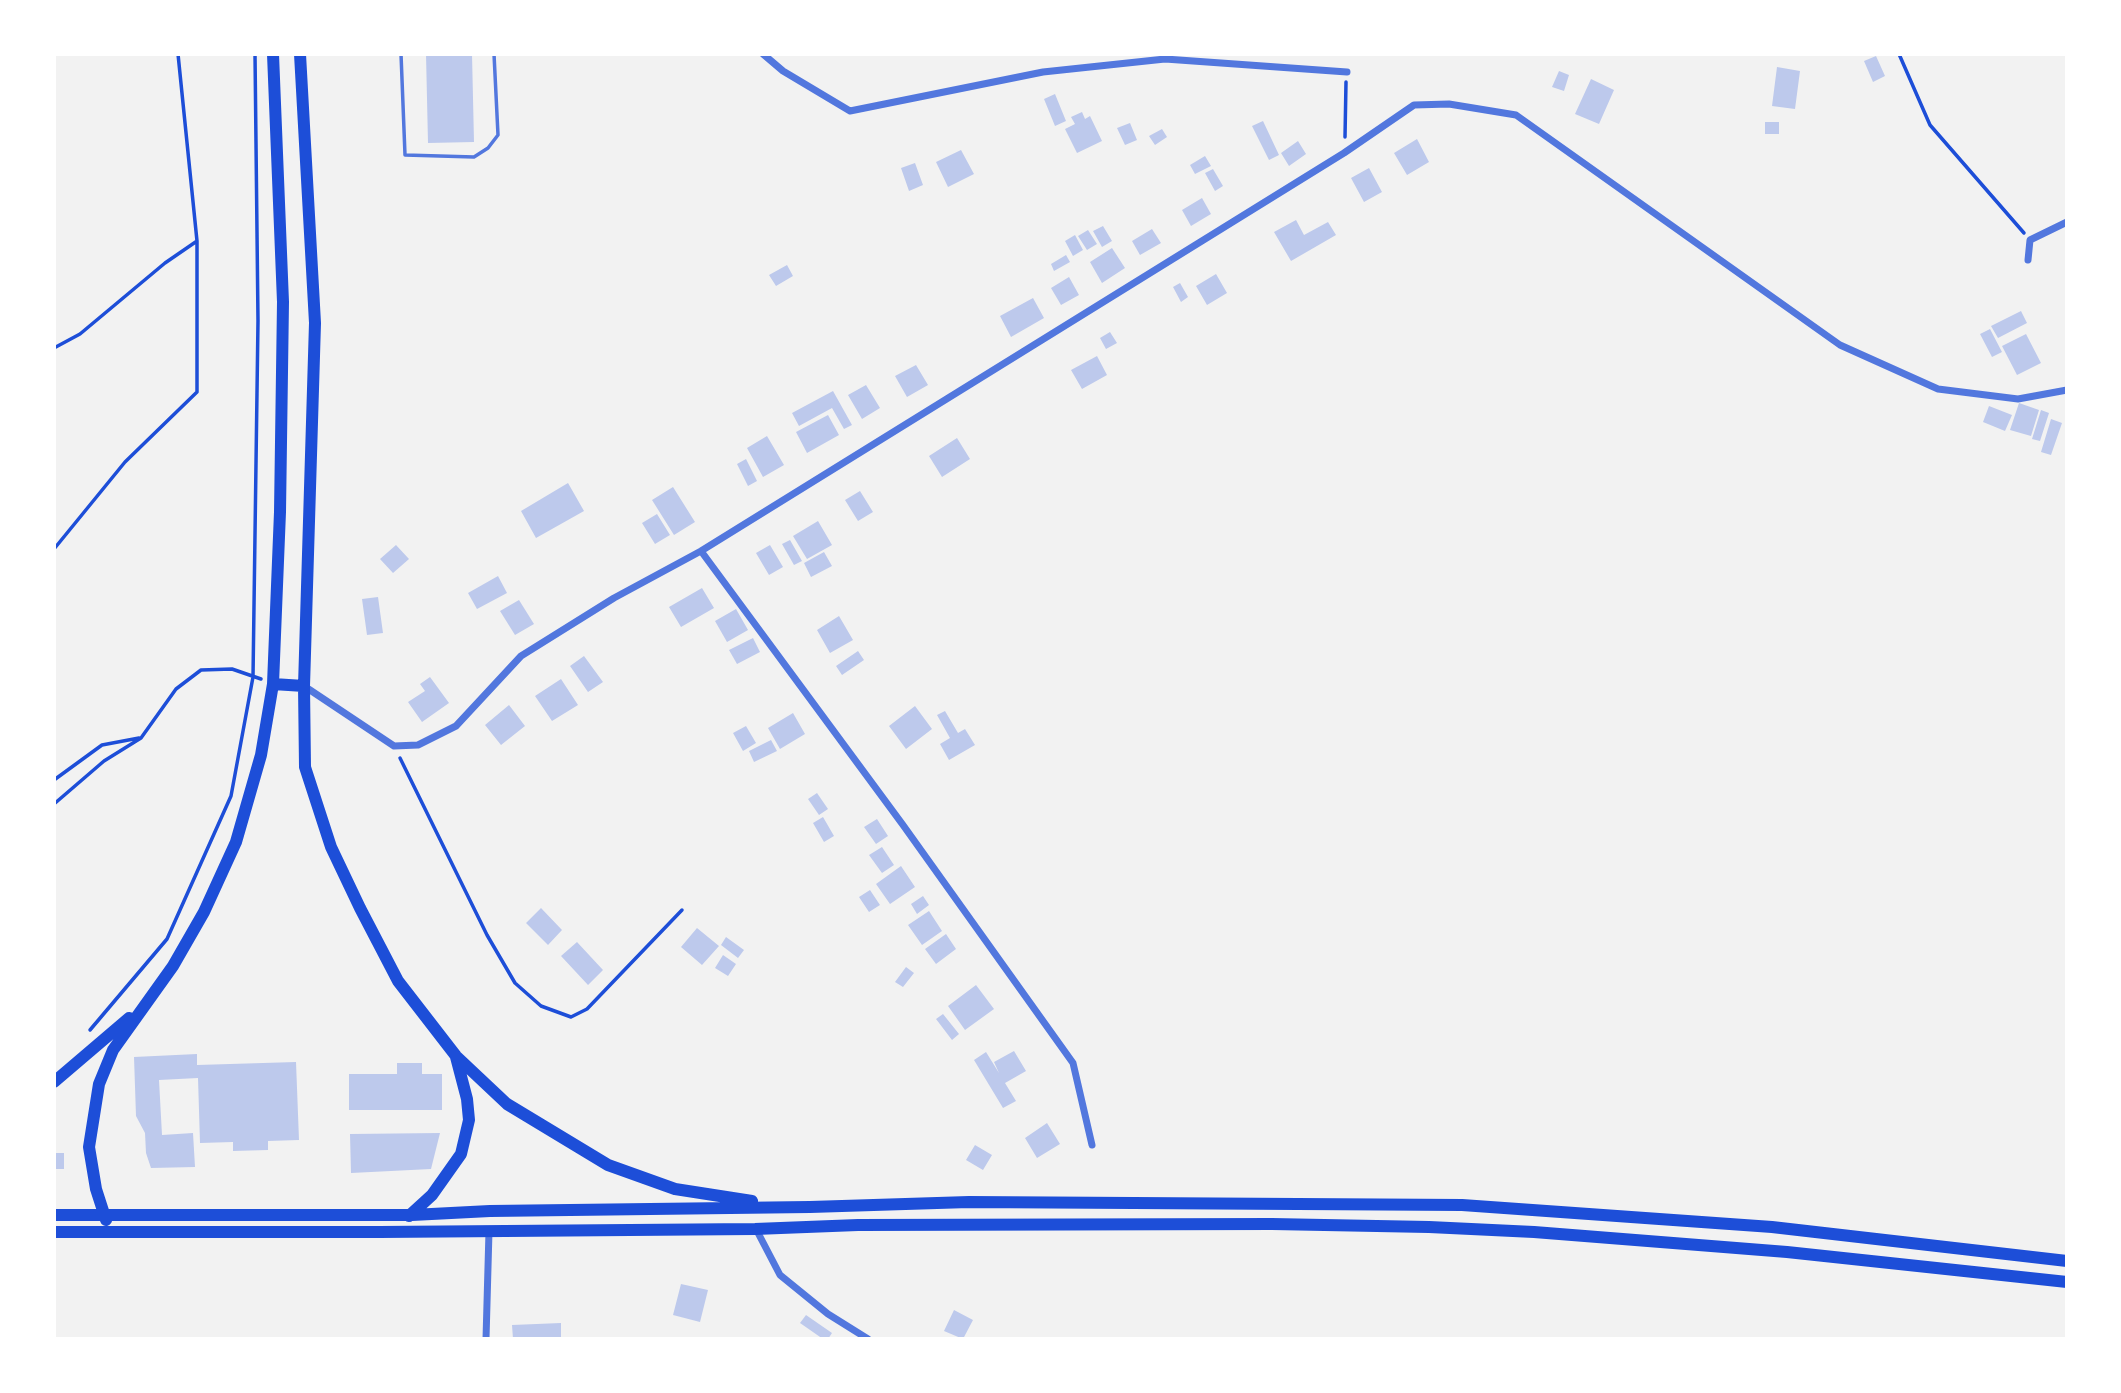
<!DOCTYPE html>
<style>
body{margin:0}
#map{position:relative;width:2121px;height:1393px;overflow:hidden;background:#f2f2f2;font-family:Raleway,sans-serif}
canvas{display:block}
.frame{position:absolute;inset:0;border:56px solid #fff;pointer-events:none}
</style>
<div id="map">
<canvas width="2121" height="1393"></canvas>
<div class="frame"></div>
</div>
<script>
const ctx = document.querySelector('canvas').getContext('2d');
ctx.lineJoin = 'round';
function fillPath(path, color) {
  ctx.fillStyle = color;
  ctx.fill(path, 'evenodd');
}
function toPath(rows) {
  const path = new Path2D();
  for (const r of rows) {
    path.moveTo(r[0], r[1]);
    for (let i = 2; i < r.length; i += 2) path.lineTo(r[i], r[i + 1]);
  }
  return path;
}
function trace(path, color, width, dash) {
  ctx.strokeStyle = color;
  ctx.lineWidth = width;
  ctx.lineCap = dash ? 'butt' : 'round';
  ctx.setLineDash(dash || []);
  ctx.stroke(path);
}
const building = toPath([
 [426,54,472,54,474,142,428,143],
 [1876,56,1885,76,1873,82,1864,61],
 [1777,67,1800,71,1795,109,1772,106],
 [1559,71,1569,75,1564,91,1552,87],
 [1591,79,1614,90,1599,124,1575,114],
 [1055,94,1066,121,1055,126,1044,99],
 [1082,112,1085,119,1090,116,1102,141,1077,153,1065,129,1075,124,1071,117],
 [1263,121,1279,155,1269,160,1252,126],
 [1765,122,1779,122,1779,134,1765,134],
 [1130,123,1137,140,1125,145,1117,128],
 [1162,129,1167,137,1155,145,1149,136],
 [1417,139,1429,162,1407,175,1394,153],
 [1298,141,1306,154,1289,166,1281,153],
 [961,150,974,174,948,187,936,162],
 [1205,156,1211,166,1195,174,1190,165],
 [915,163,923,185,909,191,901,168],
 [1369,168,1382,192,1364,202,1351,178],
 [1213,169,1223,186,1215,191,1205,173],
 [1202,198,1211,214,1191,226,1182,210],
 [1296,220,1304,235,1328,222,1336,235,1291,261,1274,232],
 [1103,226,1112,241,1102,247,1093,231],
 [1152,229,1161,243,1140,255,1132,241],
 [1088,230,1097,244,1087,250,1078,236],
 [1075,235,1083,250,1073,256,1065,241],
 [1112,248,1125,268,1102,283,1090,262],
 [1066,255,1070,262,1054,271,1051,264],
 [787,265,793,276,776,286,769,275],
 [1216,274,1227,293,1207,305,1196,286],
 [1069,277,1079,295,1061,305,1051,288],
 [1180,283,1188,297,1181,302,1173,287],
 [1033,298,1044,318,1011,337,1000,316],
 [2021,311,2027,323,1998,338,1991,326],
 [1990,329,2002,352,1992,357,1980,334],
 [1110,332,1117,343,1106,349,1100,338],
 [2026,334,2041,363,2017,375,2002,346],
 [1097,356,1107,375,1082,389,1071,370],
 [916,365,928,385,907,397,895,376],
 [866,385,880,408,862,419,848,395],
 [833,391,852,425,844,429,832,408,799,426,792,413],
 [2019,403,2039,410,2031,436,2010,430],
 [1989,406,2012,415,2005,431,1983,422],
 [2041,410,2049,413,2040,441,2032,439],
 [828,415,839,435,807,453,796,432],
 [2051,419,2062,423,2051,455,2041,452],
 [767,436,784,465,763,477,747,448],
 [957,438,970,459,942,477,929,456],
 [746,459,757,481,748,486,737,464],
 [568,483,584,511,536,538,521,511],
 [673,487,695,522,674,535,652,500],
 [860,491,873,512,858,521,845,500],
 [657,514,670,535,655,544,642,523],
 [818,521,832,545,807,559,793,536],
 [790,540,802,561,794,565,782,544],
 [396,545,409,559,393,573,380,559],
 [770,545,783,567,769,575,756,553],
 [824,552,832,566,811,577,804,563],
 [498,576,507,593,477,609,468,593],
 [702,588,714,608,681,627,669,607],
 [378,597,383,633,367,635,362,599],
 [519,600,534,624,515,635,500,611],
 [736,609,748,630,727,642,715,621],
 [839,616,853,640,830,653,817,630],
 [753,638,760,652,737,664,729,650],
 [858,651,864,660,842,675,836,666],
 [584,656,603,682,588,692,570,666],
 [430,677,449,703,422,722,408,702,425,691,420,684],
 [561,679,578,705,552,721,535,696],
 [509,705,525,726,501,745,485,725],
 [915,706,932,729,906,749,889,726],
 [945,711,958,733,965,729,975,745,949,760,940,744,950,738,937,715],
 [793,713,805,734,780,749,768,728],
 [746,726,756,743,743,751,733,733],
 [771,740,777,751,754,762,749,751],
 [817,793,828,809,819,815,808,799],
 [823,817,834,836,824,842,813,823],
 [877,819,888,836,876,844,864,827],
 [882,847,894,865,882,873,869,855],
 [901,866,915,887,890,904,876,884],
 [870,890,880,905,869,912,859,897],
 [923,896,929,905,917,914,911,904],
 [541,908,562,930,548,945,526,923],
 [929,911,942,931,922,945,908,925],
 [697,928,719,946,702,965,681,947],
 [946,934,956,949,936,964,925,949],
 [726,937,744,950,738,958,721,945],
 [577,942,603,970,588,985,561,956],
 [723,955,736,964,728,976,715,968],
 [906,967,914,973,903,987,895,982],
 [976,985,994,1009,965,1030,948,1006],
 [943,1014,959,1034,952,1040,936,1019],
 [1014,1051,1026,1071,1005,1083,1016,1101,1003,1108,974,1060,986,1052,999,1073,994,1062],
 [197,1054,197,1065,296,1062,299,1140,268,1141,268,1150,233,1151,233,1142,200,1143,198,1078,159,1080,162,1135,193,1133,195,1167,151,1168,146,1153,145,1133,136,1116,134,1057],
 [397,1063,422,1063,422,1074,442,1074,442,1110,349,1110,349,1074,397,1074],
 [1047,1123,1060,1144,1037,1158,1025,1138],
 [440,1133,431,1169,351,1173,350,1134],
 [975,1145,992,1155,983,1170,966,1160],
 [54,1153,64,1153,64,1169,54,1169],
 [681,1284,708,1290,700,1322,673,1315],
 [954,1310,973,1320,963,1339,944,1331],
 [806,1315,832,1333,828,1339,823,1339,800,1323],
 [561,1323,561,1339,513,1339,512,1325]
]);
const path = toPath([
 [1899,54,1930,125,2024,233],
 [1345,137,1346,82],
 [54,348,80,334,165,263,197,241,178,54],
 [54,549,125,462,197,392,197,241],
 [400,758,487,935,515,983,541,1006,571,1017,587,1009,682,910],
 [54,780,102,745,139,738],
 [54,804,104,761,141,738,176,689,201,670,232,669,261,679],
 [90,1030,167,939,231,796,253,677,258,321,255,54]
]);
const service = toPath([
 [401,54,405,155,474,157,488,148,498,135,494,54]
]);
const minor = toPath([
 [763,54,783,71,850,111,1043,72,1165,59,1347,72],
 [2028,260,2030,240,2067,222],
 [701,551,903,825,1073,1063,1092,1145],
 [304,686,394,746,418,745,456,726,521,656,614,598,701,551,1344,153,1414,105,1449,104,1516,115,1840,345,1938,389,2018,399,2067,390],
 [756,1229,780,1275,828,1314,868,1339],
 [486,1339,489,1231]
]);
const primary = toPath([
 [300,54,315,323,304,686,305,767,331,847,360,908,398,981,456,1056,507,1104,608,1165,675,1189,752,1201],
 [273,684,304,686],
 [54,1082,129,1018],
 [54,1215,412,1215,490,1211,810,1207,969,1202,1462,1205,1772,1227,2067,1261],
 [409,1216,432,1195,461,1154,469,1120,467,1099,456,1057],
 [106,1220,96,1189,89,1147,99,1084,113,1050,173,966,204,912,236,842,261,755,273,684,280,512,283,302,273,54],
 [54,1232,380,1232,755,1229,858,1225,1272,1224,1429,1227,1534,1232,1787,1252,2067,1282]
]);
fillPath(building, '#bdc9ec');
trace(path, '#1d4ed8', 3.5);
trace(service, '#5277de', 3.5);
trace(minor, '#5277de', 7);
trace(primary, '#1d4ed8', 12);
</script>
